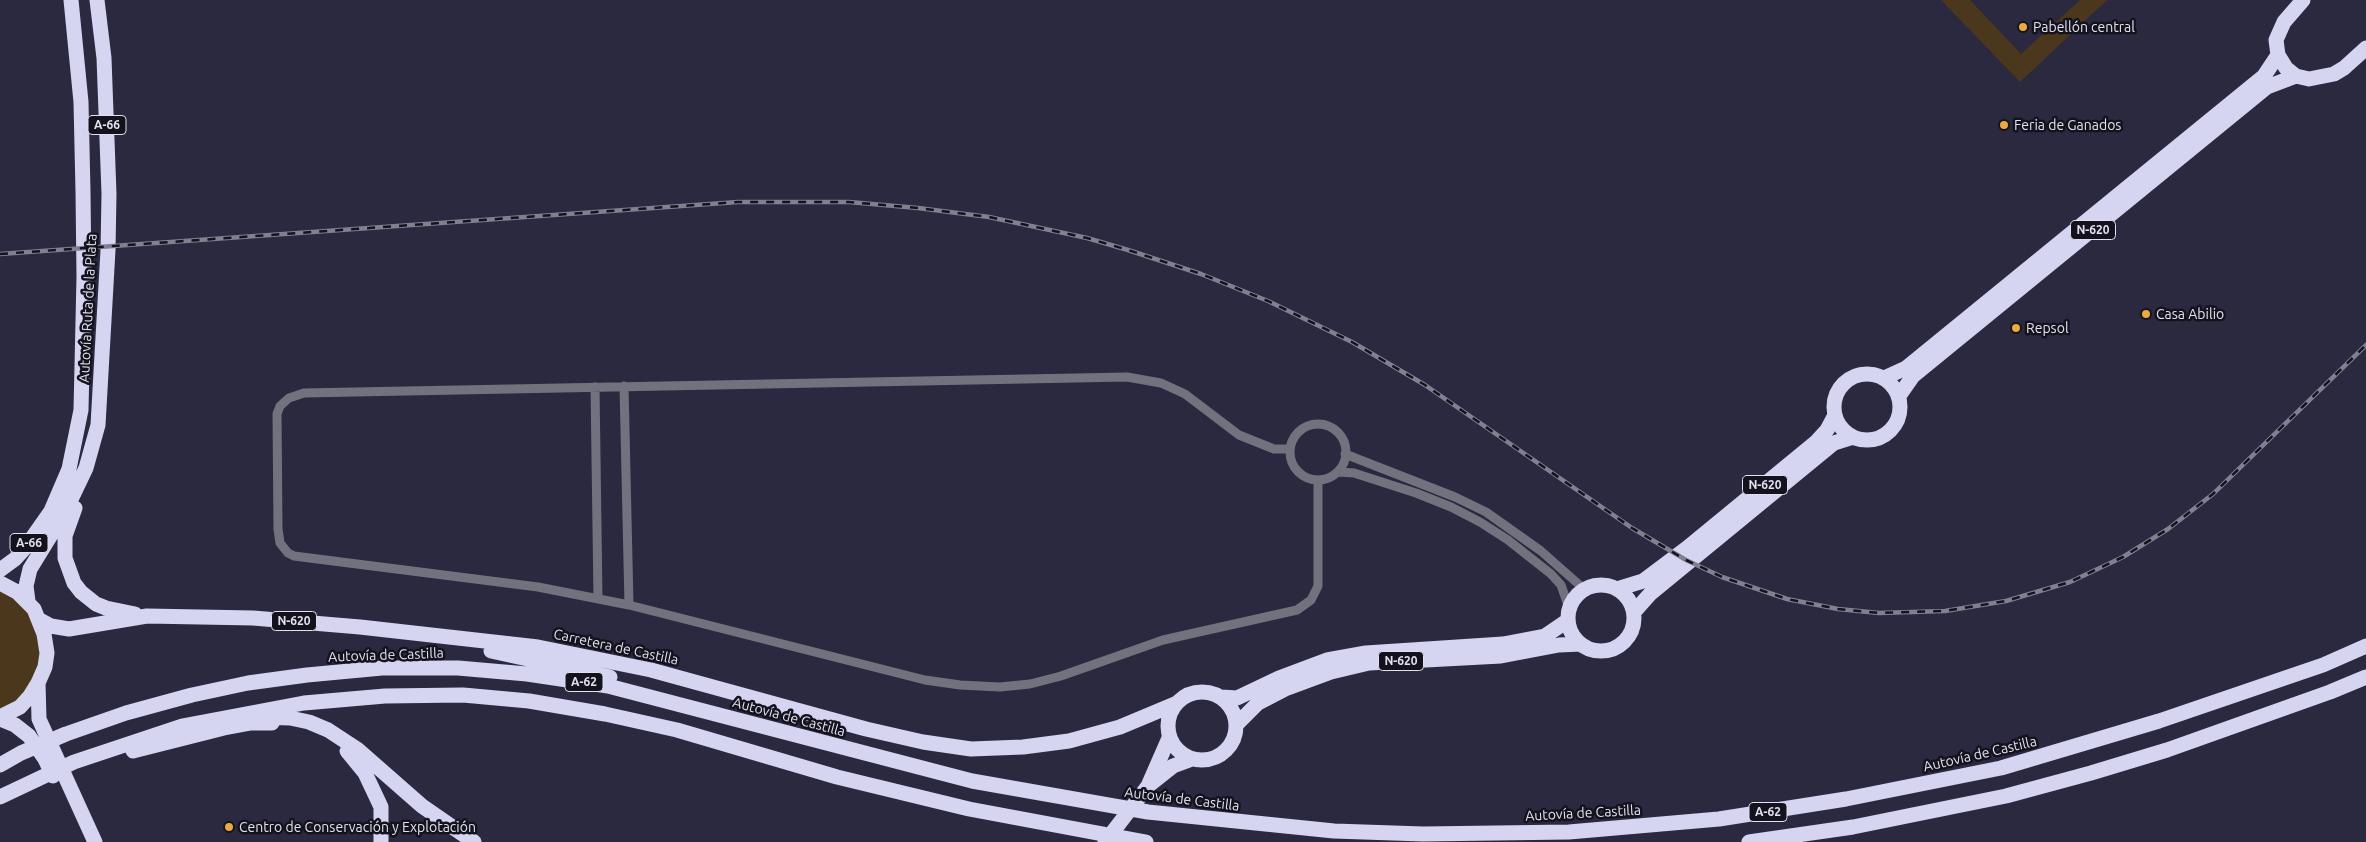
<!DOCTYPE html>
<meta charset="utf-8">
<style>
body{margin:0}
canvas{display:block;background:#2a293f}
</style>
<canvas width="2366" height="842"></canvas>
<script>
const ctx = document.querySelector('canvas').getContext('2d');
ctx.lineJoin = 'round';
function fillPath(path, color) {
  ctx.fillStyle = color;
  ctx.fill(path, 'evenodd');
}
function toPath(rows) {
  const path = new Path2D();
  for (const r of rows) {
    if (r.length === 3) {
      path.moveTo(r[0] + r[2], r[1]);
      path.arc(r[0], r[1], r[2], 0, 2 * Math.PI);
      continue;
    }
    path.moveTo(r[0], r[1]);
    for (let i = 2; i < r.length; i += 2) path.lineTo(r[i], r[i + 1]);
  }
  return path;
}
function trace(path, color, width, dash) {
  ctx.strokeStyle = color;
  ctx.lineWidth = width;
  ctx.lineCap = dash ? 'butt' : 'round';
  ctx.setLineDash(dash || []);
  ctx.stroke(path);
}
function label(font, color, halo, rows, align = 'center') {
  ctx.font = font + ' Ubuntu,sans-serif';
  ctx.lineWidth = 5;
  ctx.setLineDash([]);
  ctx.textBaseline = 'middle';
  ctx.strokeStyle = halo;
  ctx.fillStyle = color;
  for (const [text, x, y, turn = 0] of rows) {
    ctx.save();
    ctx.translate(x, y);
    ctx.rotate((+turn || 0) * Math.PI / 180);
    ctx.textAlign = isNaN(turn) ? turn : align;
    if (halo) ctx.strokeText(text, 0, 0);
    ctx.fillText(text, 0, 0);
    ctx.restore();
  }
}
const green = toPath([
 [1941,0,1970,0,2021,54,2080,0,2107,0,2020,82],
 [0,589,28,610,39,636,39,664,28,690,14,703,0,710]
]);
const street = toPath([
 [624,386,629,605],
 [595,387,598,598],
 [1318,452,28],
 [1290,449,1274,449,1239,435,1185,394,1161,383,1127,377,304,393,289,398,280,406,277,414,278,529,280,543,288,553,294,556,538,587,629,605,925,680,960,685,1000,687,1030,684,1061,676,1163,640,1297,610,1311,600,1318,586,1318,480],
 [1345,454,1455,497,1486,512,1541,551,1584,589],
 [1338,472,1354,473,1416,493,1451,507,1480,522,1508,540,1551,574,1561,585,1569,608]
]);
const highway = toPath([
 [2303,0,2284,22,2276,40,2278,55,2286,68,2296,76,2309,79,2334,74,2344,68,2366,48],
 [1867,407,33],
 [1884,378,1906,368,2264,76,2278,55],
 [1899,396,1913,376,2267,87,2296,76],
 [75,508,65,536,65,558,74,583,81,592,96,604,106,608,135,614],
 [0,570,15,559,25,548,51,511,69,469,81,410,84,277,83,192,81,102,71,0],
 [0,583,17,592,34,609,44,634,47,653,45,667,38,683,30,696,20,707,0,717],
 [1601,618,33],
 [1617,589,1643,581,1687,548,1816,442,1827,430,1835,415],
 [28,601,26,586,30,569,65,512,86,468,98,425,108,250,109,194,104,58,97,0],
 [1634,612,1650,594,1834,443,1853,437],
 [40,620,51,626,69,629,147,616,253,618,360,627,538,647,651,670,866,729,923,742,971,749,1023,747,1069,741,1120,727,1175,704],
 [491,651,610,677],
 [38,683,39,719,95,842],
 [1202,726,34],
 [1221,697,1237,698,1279,678,1327,660,1366,653,1503,644,1545,636,1567,621],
 [260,717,290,718,309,722,328,730,357,749,422,806,474,842],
 [0,719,15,725,29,736,45,759,53,776],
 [1237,724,1258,703,1285,689,1331,672,1369,663,1501,656,1559,645,1581,644],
 [133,751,224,728,251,723,272,723],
 [347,751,365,773,381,807,381,842],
 [0,765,21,753,66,734,126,713,192,695,248,683,307,675,382,668,458,668,527,674,608,686,972,781,1148,812,1334,831,1423,834,1569,832,1719,819,1846,799,2001,768,2159,721,2323,665,2366,646],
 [1149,785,1173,766,1192,759],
 [0,797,74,762,182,726,304,703,385,696,463,695,529,701,605,714,677,730,837,777,969,809,1146,842],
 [1105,842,1148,786,1169,738],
 [1749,842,1853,827,2006,796,2091,773,2167,750,2330,692,2366,677]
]);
const rail = toPath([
 [0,254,738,202,849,202,918,208,989,217,1087,238,1128,250,1201,274,1268,301,1352,342,1425,385,1632,528,1686,560,1722,577,1787,599,1838,609,1879,613,1945,611,2006,601,2070,582,2123,557,2168,529,2213,494,2366,345]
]);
const markers = [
 [2023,27,5,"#ebaa39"],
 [2004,125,5,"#ebaa39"],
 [2146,314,5,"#ebaa39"],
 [2016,328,5,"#ebaa39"],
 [229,827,5,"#ebaa39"]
];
const shields = [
 [107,125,38],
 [2093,230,45],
 [1765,485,45],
 [29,543,38],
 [294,621,45],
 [1401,661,45],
 [584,682,38],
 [1768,812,38]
];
const shieldNames = [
 ["A-66",107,125],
 ["N-620",2093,230],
 ["N-620",1765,485],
 ["A-66",29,543],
 ["N-620",294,621],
 ["N-620",1401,661],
 ["A-62",584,682],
 ["A-62",1768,812]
];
const poiNames = [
 ["Pabellón central",2033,27],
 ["Feria de Ganados",2014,125],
 ["Casa Abilio",2156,314],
 ["Repsol",2026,328],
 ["Centro de Conservación y Explotación",239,827]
];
const streetNames = [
 ["Autovía Ruta de la Plata",88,308,-87],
 ["Carretera de Castilla",616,647,12],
 ["Autovía de Castilla",386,655,-2],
 ["Autovía de Castilla",789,717,15],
 ["Autovía de Castilla",1980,754,-13],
 ["Autovía de Castilla",1182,799,7],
 ["Autovía de Castilla",1583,813,-3]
];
fillPath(green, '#4a371c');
trace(street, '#72727e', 9);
trace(highway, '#d5d4f1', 15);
trace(rail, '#818093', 4.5);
trace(rail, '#14131d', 2.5, [8]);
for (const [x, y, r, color] of markers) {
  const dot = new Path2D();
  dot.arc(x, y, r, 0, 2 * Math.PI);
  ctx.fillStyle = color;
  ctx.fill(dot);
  trace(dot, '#14131d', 2);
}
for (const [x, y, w] of shields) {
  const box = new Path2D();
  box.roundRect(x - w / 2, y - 9.5, w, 19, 4);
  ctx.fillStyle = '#14131d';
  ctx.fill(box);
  trace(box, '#e1e1f0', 1);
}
label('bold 12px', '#e1e1f0', null, shieldNames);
label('14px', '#e1e1f0', '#14131d', poiNames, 'left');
label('14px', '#e1e1f0', '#14131d', streetNames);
</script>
